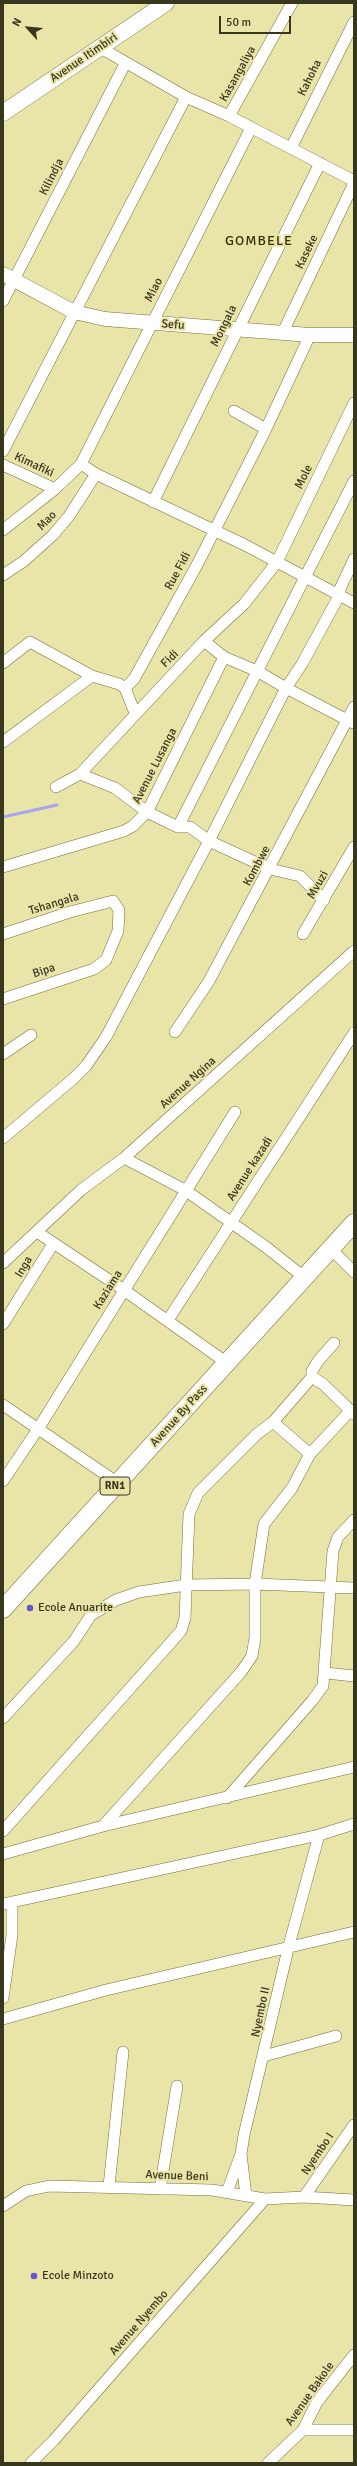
<!DOCTYPE html>
<style>
body{margin:0}
#map{position:relative;width:357px;height:2466px;overflow:hidden;background:#e9e4a8;font-family:Signika,sans-serif}
canvas{display:block}
.frame{position:absolute;inset:0;border:4px solid #39361e;pointer-events:none}
.north{position:absolute;left:8px;top:8px;width:40px;height:40px;-webkit-text-stroke:3px #e9e4a8;paint-order:stroke;rotate:297deg;font-size:11px;font-weight:700;line-height:16px;text-align:center;color:#39361e}
.north::after{content:'';display:block;margin:auto;width:14px;height:18px;background:#39361e;clip-path:polygon(50% 0,100% 100%,50% 72%,0 100%)}
.scale{position:absolute;left:219px;top:16px;width:72px;height:18px;box-sizing:border-box;border:2px solid #39361e;border-top:0;padding-left:5px;font-size:12px;line-height:14px;white-space:nowrap;color:#39361e;-webkit-text-stroke:3px #e9e4a8;paint-order:stroke}
</style>
<div id="map">
<canvas width="357" height="2466"></canvas>
<div class="frame"></div>
<div class="north">N</div>
<div class="scale">50 m</div>
</div>
<script>
const ctx = document.querySelector('canvas').getContext('2d');
ctx.lineJoin = 'round';
function toPath(rows) {
  const path = new Path2D();
  for (const r of rows) {
    path.moveTo(r[0], r[1]);
    for (let i = 2; i < r.length; i += 2) path.lineTo(r[i], r[i + 1]);
  }
  return path;
}
function trace(path, color, width, dash) {
  ctx.strokeStyle = color;
  ctx.lineWidth = width;
  ctx.lineCap = dash ? 'butt' : 'round';
  ctx.setLineDash(dash || []);
  ctx.stroke(path);
}
function label(font, color, halo, rows, align = 'center') {
  ctx.font = font + ' Signika,sans-serif';
  ctx.lineWidth = 4;
  ctx.setLineDash([]);
  ctx.textBaseline = 'middle';
  ctx.strokeStyle = halo;
  ctx.fillStyle = color;
  for (const [text, x, y, turn = 0] of rows) {
    ctx.save();
    ctx.translate(x, y);
    ctx.rotate((+turn || 0) * Math.PI / 180);
    ctx.textAlign = isNaN(turn) ? turn : align;
    if (halo) ctx.strokeText(text, 0, 0);
    ctx.fillText(text, 0, 0);
    ctx.restore();
  }
}
const stream = toPath([
 [3,817,57,805]
]);
const minor = toPath([
 [99,47,186,97,229,116,354,181],
 [229,116,292,3],
 [291,148,354,22],
 [3,301,125,64],
 [283,332,354,183],
 [234,411,266,429],
 [3,451,186,97],
 [81,464,96,474,245,545,354,603],
 [3,465,55,489],
 [153,502,320,163],
 [3,530,55,489,81,464,251,128],
 [3,575,24,561,53,535,69,516,96,474],
 [204,641,224,657,257,671,286,688,353,723],
 [3,663,30,642,92,676,119,684,125,688,134,679,197,565,266,429,310,335],
 [125,688,135,713],
 [3,742,92,676],
 [80,774,115,788,147,812,178,827,190,827,209,841,270,869,300,876,324,900],
 [56,787,80,774,204,641,244,604,277,562,354,403],
 [178,827,354,481],
 [3,867,124,831,133,826,147,812,224,657],
 [3,934,70,912,113,901,119,910,118,931,106,960,94,969,3,999],
 [303,934,354,847],
 [175,1032,209,981,354,707],
 [3,1054,31,1035],
 [3,1138,73,1079,86,1066,106,1037,209,841,286,688,302,664,339,596,340,589,354,559],
 [124,1158,185,1190,266,1247,305,1278],
 [37,1232,124,1290,227,1363],
 [331,1249,354,1272],
 [3,1263,81,1190,124,1158,354,951],
 [168,1320,354,1033],
 [3,1324,53,1244],
 [312,1377,312,1371,318,1361,334,1343],
 [3,1405,118,1483],
 [273,1422,310,1454],
 [3,1481,38,1429,235,1112],
 [326,1673,354,1676],
 [3,1718,74,1641,91,1615,116,1600,139,1592,186,1585,255,1584,354,1588],
 [227,1798,312,1701,323,1686,333,1551,338,1537,354,1520],
 [103,1826,241,1672,252,1656,255,1638,255,1584,264,1524,292,1488,310,1454,351,1410],
 [3,1831,181,1631,185,1618,189,1514,198,1493,257,1434,273,1422,312,1377,323,1384,354,1414],
 [3,1854,103,1826,354,1767],
 [3,1904,319,1835,354,1824],
 [3,1998,12,1935,12,1902],
 [3,2019,106,1990,354,1932],
 [264,2056,336,2036],
 [109,2186,123,2052],
 [160,2189,177,2086],
 [227,2192,241,2154],
 [246,2196,241,2154,244,2135,288,1949,319,1835],
 [304,2197,354,2125],
 [3,2206,26,2191,49,2186,212,2190,265,2199,304,2197,354,2200],
 [303,2430,354,2430],
 [31,2463,54,2440,265,2199],
 [268,2463,303,2430,317,2402,354,2355]
]);
const tertiary = toPath([
 [3,274,74,312,105,319,310,335,354,335]
]);
const secondary = toPath([
 [3,113,166,3]
]);
const trunk = toPath([
 [3,1609,354,1223]
]);
const markers = [
 [30,1608,4,"#6356cf"],
 [34,2276,4,"#6356cf"]
];
const shields = [
 [115,1486,30]
];
const shieldNames = [
 ["RN1",115,1486]
];
const streetNames = [
 ["Avenue Itimbiri",84,58,-34],
 ["Kasangaliya",238,74,-61],
 ["Kahoha",310,78,-64],
 ["Kilindja",52,177,-63],
 ["Kaseke",307,252,-64],
 ["Miao",154,290,-63],
 ["Sefu",173,325,4],
 ["Mongala",224,326,-64],
 ["Kimafiki",34,465,25],
 ["Mole",304,477,-64],
 ["Mao",47,521,-46],
 ["Rue Fidi",178,571,-62],
 ["Fidi",170,659,-44],
 ["Avenue Lusanga",155,766,-63],
 ["Kombwe",257,866,-62],
 ["Mvuzi",318,885,-60],
 ["Tshangala",54,904,-17],
 ["Bipa",44,971,-18],
 ["Avenue Ngina",188,1083,-42],
 ["Avenue kazadi",250,1169,-57],
 ["Inga",24,1267,-59],
 ["Kaziama",108,1290,-58],
 ["Avenue By Pass",179,1416,-48],
 ["Nyembo II",261,2012,-78],
 ["Nyembo I",318,2154,-56],
 ["Avenue Beni",177,2176,2],
 ["Avenue Nyembo",139,2323,-49],
 ["Avenue Bakole",310,2394,-55]
];
const poiNames = [
 ["Ecole Anuarite",38,1608],
 ["Ecole Minzoto",42,2276]
];
const quarterNames = [
 ["GOMBELE",259,241]
];
trace(stream, '#a7a7ef', 3);
trace(minor, '#746f36', 12);
trace(tertiary, '#746f36', 15);
trace(secondary, '#746f36', 17);
trace(trunk, '#746f36', 19);
trace(minor, '#fff', 11);
trace(tertiary, '#fff', 14);
trace(secondary, '#fff', 16);
trace(trunk, '#fff', 18);
for (const [x, y, r, color] of markers) {
  const dot = new Path2D();
  dot.arc(x, y, r, 0, 2 * Math.PI);
  ctx.fillStyle = color;
  ctx.fill(dot);
  trace(dot, '#e9e4a8', 1.5);
}
for (const [x, y, w] of shields) {
  const box = new Path2D();
  box.roundRect(x - w / 2, y - 9, w, 18, 3);
  ctx.fillStyle = '#e9e4a8';
  ctx.fill(box);
  trace(box, '#39361e', 1);
}
label('bold 11px', '#39361e', null, shieldNames);
label('12px', '#39361e', '#e9e4a8', streetNames);
label('12px', '#39361e', '#e9e4a8', poiNames, 'left');
ctx.letterSpacing = '1px';
label('14px', '#353103', '#e9e4a8', quarterNames);
ctx.letterSpacing = '0px';
</script>
